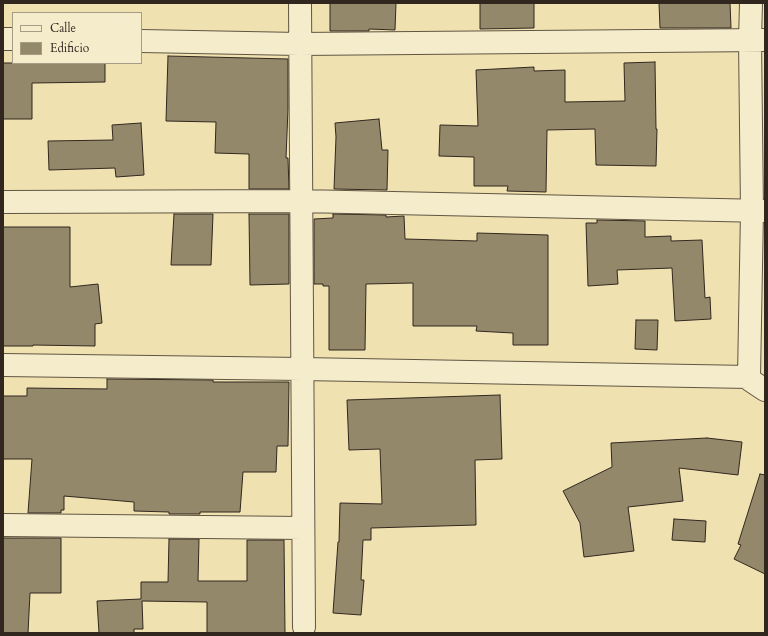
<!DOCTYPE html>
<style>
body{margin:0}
#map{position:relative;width:768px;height:636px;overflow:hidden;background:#efe1b0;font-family:Cardo,serif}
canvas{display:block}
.frame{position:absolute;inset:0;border:4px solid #31271f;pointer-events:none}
.legend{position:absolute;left:12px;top:12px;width:130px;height:52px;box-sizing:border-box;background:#f5eccc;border:1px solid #a79d87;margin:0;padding:5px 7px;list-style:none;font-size:12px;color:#31271f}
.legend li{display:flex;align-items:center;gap:8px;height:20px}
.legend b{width:20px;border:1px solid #a79d87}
</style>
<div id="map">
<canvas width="768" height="636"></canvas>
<div class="frame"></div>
<ul class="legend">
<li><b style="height:5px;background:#f5eccc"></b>Calle</li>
<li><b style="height:11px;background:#94886a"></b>Edificio</li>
</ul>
</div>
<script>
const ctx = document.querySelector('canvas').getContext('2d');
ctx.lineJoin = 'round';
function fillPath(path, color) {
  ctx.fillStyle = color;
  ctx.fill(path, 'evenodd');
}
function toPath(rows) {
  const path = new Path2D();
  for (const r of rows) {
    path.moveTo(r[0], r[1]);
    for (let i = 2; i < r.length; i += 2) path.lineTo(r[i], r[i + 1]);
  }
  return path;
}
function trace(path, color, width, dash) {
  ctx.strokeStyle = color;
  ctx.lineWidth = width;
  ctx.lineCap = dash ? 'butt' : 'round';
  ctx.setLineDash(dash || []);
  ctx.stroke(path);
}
const building = toPath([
 [330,3,396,3,395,30,369,29,369,31,330,31,330,3],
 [480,3,534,3,534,28,480,29,480,3],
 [659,3,730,3,731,28,660,28,659,3],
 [168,56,288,59,288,109,286,158,288,158,289,189,249,189,249,154,215,153,216,122,166,121,168,56],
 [655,62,656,129,657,129,656,166,596,165,595,129,547,130,546,192,507,191,508,186,474,186,474,157,439,156,440,125,478,126,476,70,534,67,534,71,565,70,565,102,625,101,624,63,655,62],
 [3,63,105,63,105,82,32,83,32,119,3,119,3,63],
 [379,119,382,150,388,150,387,190,334,189,336,137,335,123,379,119],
 [141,123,144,175,116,177,115,168,49,170,48,141,113,140,112,125,141,123],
 [174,214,213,214,211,265,171,265,174,214],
 [249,214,289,214,289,284,250,285,249,214],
 [333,214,386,215,386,217,404,216,405,239,477,241,477,233,548,235,548,345,513,345,513,333,476,331,477,326,413,326,413,283,366,284,365,350,329,350,329,286,323,286,323,284,314,284,314,219,333,218,333,214],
 [597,220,645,221,645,237,671,236,671,241,702,240,705,298,710,297,711,319,675,321,672,268,617,270,618,284,588,286,586,223,597,223,597,220],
 [3,227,70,227,70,287,98,284,102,323,95,324,95,346,33,345,33,346,3,346,3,227],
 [636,320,658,320,657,350,635,349,636,320],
 [107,379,213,380,213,382,289,382,288,446,277,446,276,472,243,472,240,512,200,512,200,514,169,514,169,512,134,511,134,502,64,496,64,510,61,510,61,513,28,513,32,459,3,459,3,396,27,396,27,388,107,389,107,379],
 [500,395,502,459,475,460,476,525,371,528,371,540,363,540,361,580,364,580,361,615,333,613,338,542,339,542,340,503,382,504,380,449,349,450,347,400,500,395],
 [707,438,742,442,738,475,679,468,683,501,628,507,634,551,584,557,580,523,563,491,612,467,611,443,707,438],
 [760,474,765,475,765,574,734,559,741,545,738,544,760,474],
 [674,519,706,521,705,542,672,540,674,519],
 [3,538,61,538,61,593,30,593,28,633,3,633,3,538],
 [169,539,199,539,198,581,247,581,247,540,284,540,285,633,207,633,207,602,142,601,143,629,134,629,134,633,99,633,97,601,141,599,141,582,168,582,169,539]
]);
const street = toPath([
 [300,3,304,627],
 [751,3,750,40,752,211,749,377,750,380,765,390],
 [3,39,13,39],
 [141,41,299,44,765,40],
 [3,202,300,201,765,211],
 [3,365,302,369,749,377],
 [3,525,303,528]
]);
fillPath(building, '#94886a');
trace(building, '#31271f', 1);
trace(street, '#605643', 24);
trace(street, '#f5eccc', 22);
</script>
